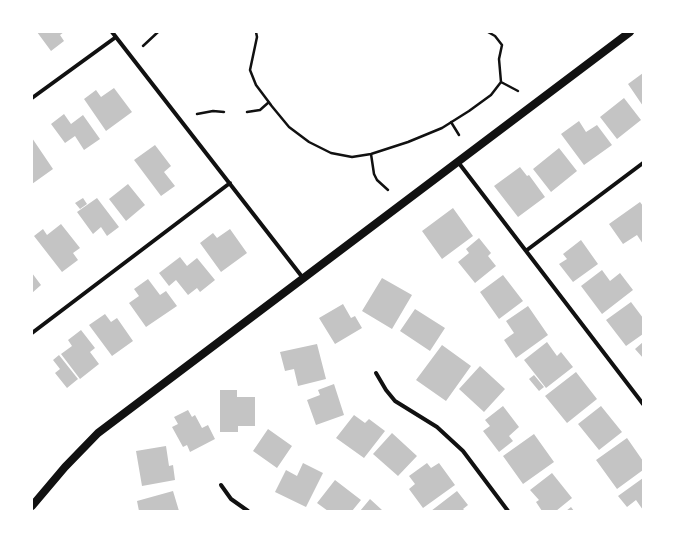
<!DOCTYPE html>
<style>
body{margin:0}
#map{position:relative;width:675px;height:543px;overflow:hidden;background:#fff;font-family:"Titillium Web",sans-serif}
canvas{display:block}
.frame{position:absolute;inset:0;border:33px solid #fff;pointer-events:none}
</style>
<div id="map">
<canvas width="675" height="543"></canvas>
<div class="frame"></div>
</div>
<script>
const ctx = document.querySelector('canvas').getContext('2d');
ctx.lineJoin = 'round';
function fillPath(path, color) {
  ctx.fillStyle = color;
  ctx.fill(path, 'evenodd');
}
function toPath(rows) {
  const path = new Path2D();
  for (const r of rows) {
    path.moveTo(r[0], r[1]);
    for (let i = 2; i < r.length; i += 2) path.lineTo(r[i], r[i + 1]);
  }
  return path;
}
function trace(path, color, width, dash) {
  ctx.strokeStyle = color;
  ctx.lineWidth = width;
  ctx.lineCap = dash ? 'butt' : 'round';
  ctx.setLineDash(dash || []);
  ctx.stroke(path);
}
const building = toPath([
 [37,32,64,32,60,35,64,41,51,51],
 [643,73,643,106,628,84],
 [114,88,132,112,106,131,84,99,96,90,101,97],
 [624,98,641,120,617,139,600,117],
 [64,114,71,124,83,115,100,139,84,150,75,136,65,143,51,124],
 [579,121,586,132,597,125,612,145,584,165,561,134],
 [32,138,53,169,32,184],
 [155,145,171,166,164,172,175,186,161,196,134,160],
 [559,148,577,171,551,192,533,169],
 [520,167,527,176,529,175,545,197,518,217,494,186],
 [128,184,145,205,126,221,109,199],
 [83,198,87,204,80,209,75,203],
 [97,198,119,227,107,236,101,227,93,234,77,212],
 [640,202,643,206,643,244,637,235,623,244,609,224],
 [453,208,473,236,442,259,422,231],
 [61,224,80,248,73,253,78,260,62,272,34,236,43,229,47,235],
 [230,229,247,253,221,272,200,243,213,233,217,238],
 [479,238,491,253,488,256,496,266,475,283,458,262,469,253,466,249],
 [581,240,598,264,573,282,559,264,567,259,563,254],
 [180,257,187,266,197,258,215,280,200,292,197,288,188,295,176,280,169,286,159,273],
 [602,270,610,281,620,273,633,290,602,314,581,286],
 [32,273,41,285,32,293],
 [503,275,523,301,499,319,480,292],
 [382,278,412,295,392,329,362,311],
 [148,279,160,295,166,291,177,306,146,327,129,303,139,296,134,289],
 [631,302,643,318,643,334,626,346,606,320],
 [343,304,351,318,355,316,362,328,335,344,319,318],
 [528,306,548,335,516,358,504,340,514,333,506,321],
 [415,309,445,328,430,351,400,331],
 [105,314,111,322,117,318,133,341,112,356,89,325],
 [81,330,95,348,90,352,99,364,80,379,61,354,72,346,68,340],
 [547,342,557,356,561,352,573,367,546,388,524,360],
 [643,342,643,358,635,349],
 [317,344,326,379,298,386,294,369,285,371,280,352],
 [442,345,471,366,446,401,416,380],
 [59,355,78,379,67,388,55,373,60,369,53,360],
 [480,366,505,389,484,412,459,389],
 [576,372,597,399,567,423,545,396],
 [534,375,544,387,539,391,529,379],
 [334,384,344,415,316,425,307,400,320,395,318,390],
 [220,390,237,390,237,397,255,397,255,426,238,426,238,432,220,432],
 [503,406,519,427,509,436,513,441,499,452,483,431,490,426,485,420],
 [601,406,622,432,599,450,578,424],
 [188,410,192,417,195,415,202,428,208,425,215,439,190,452,187,445,183,447,172,427,178,424,174,417],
 [354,415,365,423,369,419,385,431,364,458,336,438],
 [268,429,292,446,277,468,253,451],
 [392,433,417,456,398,476,373,454],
 [534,434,554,462,523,484,503,456],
 [627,438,643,461,643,470,617,489,596,460],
 [166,446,169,466,173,465,175,480,142,486,136,451],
 [303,463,323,473,306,507,275,492,286,470,297,476],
 [427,463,431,468,439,463,455,485,423,508,409,489,415,484,409,476],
 [552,473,572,498,556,511,542,511,536,502,539,500,530,490],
 [643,478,643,510,636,500,627,507,618,496],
 [335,480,361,500,352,511,328,511,317,503],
 [173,491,179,511,139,511,137,501],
 [457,491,468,505,463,509,465,511,431,511],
 [370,499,382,510,381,511,360,511],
 [571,507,574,511,566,511]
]);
const path = toPath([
 [256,32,257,37,250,70,256,85,271,105],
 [143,46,158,32],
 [501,82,518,91],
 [270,104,289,127,309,142,331,153,352,157,371,154,408,142,442,128,469,111,491,95,501,82,499,59,502,45,495,36,488,32],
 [247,112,260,110,269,102],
 [197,114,213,111,224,112],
 [451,122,459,135],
 [371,154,374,174,377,180,388,190]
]);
const minor = toPath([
 [112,32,303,278],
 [32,98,116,37],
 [458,162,643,404],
 [527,250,643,163],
 [32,333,230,183],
 [376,373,386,390,395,401,437,427,463,451,508,511],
 [221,485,231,499,248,511]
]);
const secondary = toPath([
 [32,506,65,467,98,433,630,32]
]);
fillPath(building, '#c4c4c4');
trace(path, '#111', 2.5);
trace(minor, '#111', 4);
trace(secondary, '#111', 8);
</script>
